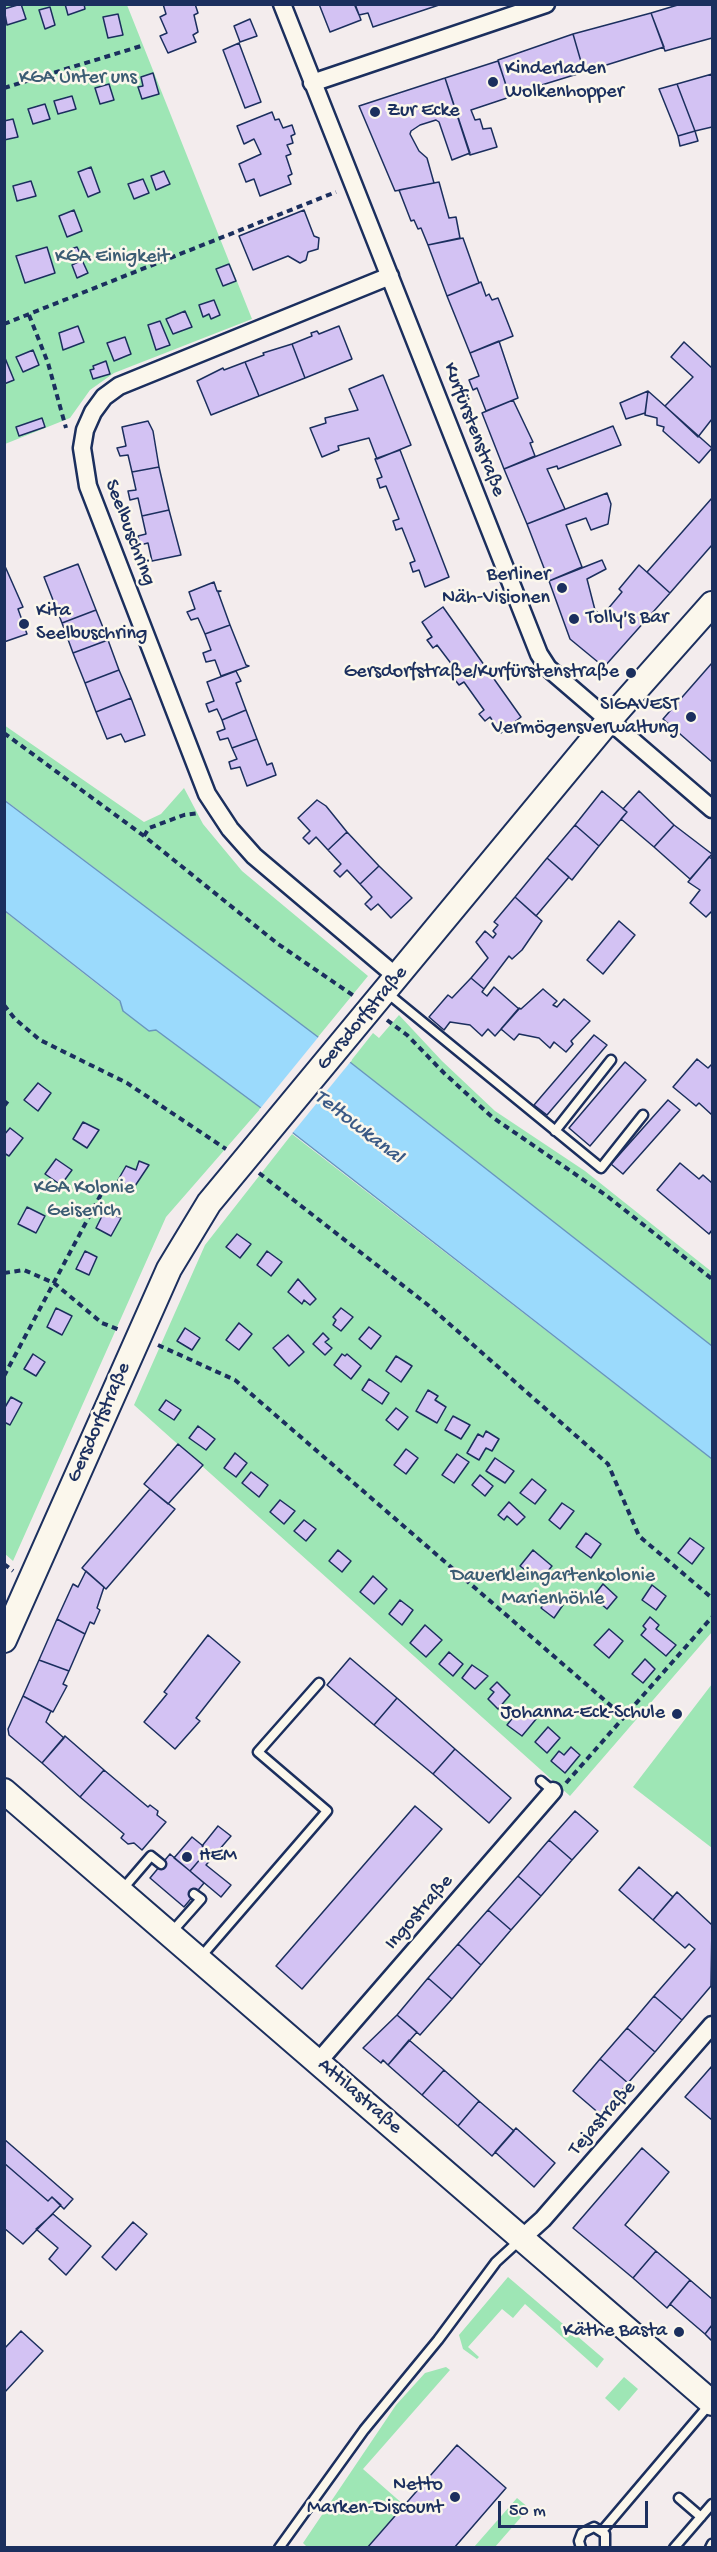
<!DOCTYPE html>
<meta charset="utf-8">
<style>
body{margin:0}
#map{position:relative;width:717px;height:2552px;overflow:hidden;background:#f3eced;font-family:"Gochi Hand",sans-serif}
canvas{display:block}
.frame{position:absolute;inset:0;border:6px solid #1b2f5e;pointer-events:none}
.scale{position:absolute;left:498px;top:2501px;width:150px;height:27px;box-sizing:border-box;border:3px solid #1b2f5e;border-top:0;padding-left:8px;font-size:18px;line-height:21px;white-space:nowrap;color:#1b2f5e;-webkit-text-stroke:4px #fbf7ec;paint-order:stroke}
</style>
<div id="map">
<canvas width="717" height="2552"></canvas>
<div class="frame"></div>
<div class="scale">50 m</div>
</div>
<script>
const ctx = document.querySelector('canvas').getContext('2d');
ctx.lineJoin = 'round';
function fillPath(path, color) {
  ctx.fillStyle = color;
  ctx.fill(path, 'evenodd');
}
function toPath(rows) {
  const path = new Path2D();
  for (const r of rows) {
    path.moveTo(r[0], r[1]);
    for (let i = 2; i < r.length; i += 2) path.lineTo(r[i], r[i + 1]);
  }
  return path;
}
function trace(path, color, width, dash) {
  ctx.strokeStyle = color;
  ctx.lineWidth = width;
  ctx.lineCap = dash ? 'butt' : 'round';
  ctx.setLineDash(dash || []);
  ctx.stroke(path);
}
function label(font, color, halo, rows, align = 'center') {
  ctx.font = font + ' "Gochi Hand",sans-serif';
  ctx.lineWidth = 5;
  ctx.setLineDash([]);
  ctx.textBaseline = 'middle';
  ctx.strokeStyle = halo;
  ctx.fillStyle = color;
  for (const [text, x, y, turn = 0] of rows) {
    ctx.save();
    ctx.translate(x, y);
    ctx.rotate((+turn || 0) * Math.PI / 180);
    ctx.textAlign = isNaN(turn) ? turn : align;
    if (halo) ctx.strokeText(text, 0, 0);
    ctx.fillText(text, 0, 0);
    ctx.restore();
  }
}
const green = toPath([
 [5,5,127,5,252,319,114,373,90,390,70,418,5,444],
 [4,725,144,822,161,814,184,788,203,824,242,871,368,976,318,1037,5,800],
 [4,911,120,1002,123,1011,149,1030,156,1030,261,1108,166,1217,13,1561,4,1553],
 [399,1015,442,1061,495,1111,585,1171,712,1272,712,1346,350,1062,373,1033,379,1038],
 [292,1134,712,1459,712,1632,570,1796,134,1405,205,1245],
 [712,1684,712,1848,633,1787],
 [508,2277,604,2359,597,2368,525,2304,513,2318,502,2309,468,2347,479,2357,477,2359,463,2349,459,2335],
 [446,2367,450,2370,363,2469,404,2505,367,2547,307,2547,303,2543,396,2405,425,2373],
 [624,2377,638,2389,619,2411,605,2398],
 [517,2498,529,2508,495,2547,474,2547]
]);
const water = toPath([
 [4,800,318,1037,712,1346,712,1459,261,1108,156,1030,149,1031,123,1011,120,1001,5,911,4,800]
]);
const pier = toPath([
 [320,1035,352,1060,290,1136,259,1110]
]);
const building = toPath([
 [21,4,26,19,7,25,4,9,21,4],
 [65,4,84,4,85,9,68,15,65,4],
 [163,4,195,4,198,13,194,15,198,32,193,35,196,42,168,53,160,36,167,33,160,17,166,14,163,4],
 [319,4,355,4,361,20,330,32,319,4],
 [360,4,442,4,373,27,368,13,359,15,355,6,360,4],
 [681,4,712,4,712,38,665,51,651,13,681,4],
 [50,7,55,25,45,29,39,10,50,7],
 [651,13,664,47,584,72,573,34,651,13],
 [118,14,123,35,108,38,103,17,118,14],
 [250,19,257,36,240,42,234,26,250,19],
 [573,34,584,72,509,95,498,60,573,34],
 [239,43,261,102,245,108,223,50,239,43],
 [498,61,510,97,471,110,475,120,480,119,483,129,491,128,497,147,470,155,445,78,498,61],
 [153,73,159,94,142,99,138,87,143,86,141,77,153,73],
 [712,74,712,127,695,131,677,84,712,74],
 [445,78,470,153,452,160,439,122,436,120,420,125,411,131,410,134,419,151,427,158,434,183,395,191,359,106,445,78],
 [109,84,114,100,100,104,95,88,109,84],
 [677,84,695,131,678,136,659,89,677,84],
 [72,96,76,109,58,114,54,101,72,96],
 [45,104,50,119,33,124,28,109,45,104],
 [272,112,275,120,279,119,283,128,292,125,295,134,291,136,293,143,287,145,291,154,286,156,292,174,288,176,291,184,260,196,254,179,246,182,239,164,261,154,254,139,244,144,237,126,272,112],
 [13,119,18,137,4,140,4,121,13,119],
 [695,131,698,141,680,146,678,136,695,131],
 [91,167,100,192,88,197,78,172,91,167],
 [164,171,170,184,156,190,151,176,164,171],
 [143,179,149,193,134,199,128,184,143,179],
 [31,181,36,196,17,201,13,186,31,181],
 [439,182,449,218,456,217,460,238,428,245,421,228,418,229,414,220,411,221,399,190,439,182],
 [74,210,82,231,67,237,59,216,74,210],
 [304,210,314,236,319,238,318,249,308,252,306,260,300,263,288,256,253,270,239,236,304,210],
 [463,238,479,283,447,296,428,245,463,238],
 [47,247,55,273,25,283,16,256,47,247],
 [77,247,81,255,72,259,68,250,77,247],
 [82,260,88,273,77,278,72,265,82,260],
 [229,264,236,281,223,286,216,269,229,264],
 [481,282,486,296,489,294,492,300,498,298,513,336,470,353,447,296,481,282],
 [214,300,220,315,211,319,209,314,203,317,199,305,214,300],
 [185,311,192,327,173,334,166,319,185,311],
 [160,321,170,345,156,350,148,325,160,321],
 [78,326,84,342,63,350,59,333,78,326],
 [339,326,352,359,305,378,292,344,312,336,311,333,317,331,319,334,339,326],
 [125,337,131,354,114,361,107,343,125,337],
 [499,341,518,398,486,411,477,388,473,390,469,380,479,376,470,353,499,341],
 [684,342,712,368,712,419,698,437,665,406,693,377,671,357,684,342],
 [292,344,305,378,259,396,245,362,264,355,263,353,292,344],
 [33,350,39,365,23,372,16,357,33,350],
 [5,358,14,380,4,384,4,358,5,358],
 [106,361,110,374,93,379,90,370,94,369,93,366,106,361],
 [245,362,259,396,211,415,197,381,223,368,224,370,245,362],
 [383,375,411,445,377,459,369,438,338,446,339,450,322,457,310,428,326,423,325,418,358,410,349,389,383,375],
 [648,391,712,448,699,463,663,431,664,427,657,425,657,418,645,415,648,391],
 [648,391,645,413,626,419,620,403,648,391],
 [513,400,533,442,530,443,535,456,504,469,482,413,513,400],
 [42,418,45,427,19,436,16,427,42,418],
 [148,421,153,431,159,467,132,472,128,455,120,456,117,448,126,446,122,427,148,421],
 [613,426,621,445,558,469,557,466,547,469,565,509,527,524,504,469,613,426],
 [400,450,449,577,425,587,419,570,413,572,410,563,415,561,402,528,396,530,393,521,399,519,386,486,380,488,377,479,382,477,375,459,400,450],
 [159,467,169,510,142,516,138,498,130,500,128,491,136,490,132,472,159,467],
 [607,493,611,504,608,524,591,530,586,518,566,525,582,567,549,581,527,524,607,493],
 [712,498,712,545,670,593,647,572,712,498],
 [169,510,181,555,152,561,148,543,140,545,138,536,146,534,142,516,169,510],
 [602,560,606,569,587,579,595,610,602,616,622,592,619,589,639,565,670,593,604,667,570,639,549,581,602,560],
 [4,564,23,607,18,609,27,634,4,642,4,564],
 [78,564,96,610,62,623,44,577,78,564],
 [214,582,217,591,221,591,218,592,230,625,205,634,198,618,191,620,187,612,195,609,189,592,214,582],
 [443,607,521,717,501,733,490,717,485,721,479,714,484,710,464,682,459,685,453,677,459,674,437,645,433,648,427,640,432,637,422,622,443,607],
 [96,610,108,640,73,653,62,623,96,610],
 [230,625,246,665,249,666,221,676,215,660,206,662,203,653,211,650,205,634,230,625],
 [108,640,119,670,85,683,73,653,108,640],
 [712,663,712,762,663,719,712,663],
 [119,670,131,698,96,712,85,683,119,670],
 [236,671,241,681,236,683,246,710,222,720,217,709,209,712,206,704,214,701,207,682,236,671],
 [131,698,145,735,125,742,121,734,107,739,96,712,131,698],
 [246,710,257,739,232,748,228,738,220,740,217,732,225,729,222,720,246,710],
 [257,739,267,765,272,763,276,775,247,786,240,767,231,769,229,762,237,759,232,748,257,739],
 [602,791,627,812,599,846,575,825,602,791],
 [639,791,674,825,654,847,621,819,627,812,623,809,639,791],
 [317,800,326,806,347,832,328,850,316,837,309,844,303,838,310,831,298,818,317,800],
 [575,825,599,846,572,880,547,858,575,825],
 [674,825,712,854,690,879,654,847,674,825],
 [347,832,379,866,360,884,347,870,340,877,334,871,341,864,328,850,347,832],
 [709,857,712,859,712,911,706,917,690,903,700,890,688,882,709,857],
 [547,858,569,877,536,916,515,897,547,858],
 [379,866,412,898,391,918,378,904,371,910,365,904,372,897,360,884,379,866],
 [515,897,542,921,522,950,512,959,509,956,484,989,471,978,488,958,476,942,485,931,493,938,496,934,493,931,498,925,494,922,515,897],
 [619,921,635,935,603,974,587,960,619,921],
 [471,978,484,989,482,992,487,996,494,987,519,1009,495,1036,488,1029,482,1036,470,1025,450,1022,444,1030,429,1017,448,995,452,998,471,978],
 [543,989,557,1001,553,1005,557,1007,564,999,590,1021,571,1041,573,1044,566,1052,554,1042,550,1048,539,1038,519,1034,514,1040,501,1029,519,1008,521,1009,543,989],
 [594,1035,607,1045,547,1115,534,1105,594,1035],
 [697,1059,708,1068,712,1064,712,1115,699,1103,696,1106,673,1087,697,1059],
 [625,1062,646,1080,590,1146,569,1128,625,1062],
 [38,1083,51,1093,38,1111,24,1100,38,1083],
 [668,1100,680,1110,623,1174,611,1164,668,1100],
 [83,1122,99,1130,87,1148,73,1139,83,1122],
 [10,1128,23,1138,9,1156,4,1153,4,1135,10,1128],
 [56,1159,72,1170,61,1185,45,1174,56,1159],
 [139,1161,149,1165,135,1186,132,1183,130,1187,118,1180,126,1166,136,1170,139,1161],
 [680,1163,699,1179,703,1175,712,1183,712,1230,709,1234,657,1190,680,1163],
 [27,1207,45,1216,36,1233,18,1224,27,1207],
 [105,1210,121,1218,111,1236,96,1228,105,1210],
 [237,1234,251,1244,240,1258,226,1247,237,1234],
 [85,1251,97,1257,89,1275,76,1269,85,1251],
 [267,1251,282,1262,271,1276,257,1265,267,1251],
 [298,1279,316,1299,310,1305,304,1300,302,1304,288,1292,298,1279],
 [56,1308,72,1316,62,1335,47,1327,56,1308],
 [341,1308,353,1317,341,1331,333,1325,336,1320,333,1317,341,1308],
 [239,1323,252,1334,239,1350,226,1340,239,1323],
 [369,1327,381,1336,371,1349,359,1339,369,1327],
 [185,1328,200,1338,192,1350,177,1341,185,1328],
 [323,1333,329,1339,325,1342,332,1348,325,1355,313,1344,323,1333],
 [288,1335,304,1352,289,1366,273,1348,288,1335],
 [33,1354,45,1362,36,1376,24,1369,33,1354],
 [342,1354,345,1356,347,1354,361,1366,351,1379,334,1365,342,1354],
 [396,1356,412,1366,401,1382,386,1371,396,1356],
 [369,1379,389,1393,382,1404,362,1390,369,1379],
 [428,1390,438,1396,435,1400,446,1407,437,1423,416,1411,428,1390],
 [11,1397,22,1403,10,1425,4,1422,4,1409,11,1397],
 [166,1400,181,1410,174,1420,159,1410,166,1400],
 [396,1408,408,1417,398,1430,386,1420,396,1408],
 [453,1416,470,1425,461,1439,445,1430,453,1416],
 [198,1426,215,1439,206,1450,189,1438,198,1426],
 [486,1431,499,1439,492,1451,486,1448,479,1460,467,1453,478,1434,483,1437,486,1431],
 [178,1444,203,1465,168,1504,144,1484,178,1444],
 [406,1449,418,1458,406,1474,394,1465,406,1449],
 [235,1453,247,1463,236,1477,224,1468,235,1453],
 [457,1454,469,1462,454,1483,442,1475,457,1454],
 [495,1458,514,1471,505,1483,486,1471,495,1458],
 [251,1472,268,1485,259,1497,242,1483,251,1472],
 [480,1475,493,1486,485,1496,472,1485,480,1475],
 [532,1479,546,1490,535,1504,520,1493,532,1479],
 [150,1489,175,1509,106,1589,82,1568,150,1489],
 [280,1500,295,1511,284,1524,270,1512,280,1500],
 [509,1502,525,1517,517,1525,507,1516,504,1520,498,1515,509,1502],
 [562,1503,574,1511,560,1529,549,1520,562,1503],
 [304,1520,316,1529,306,1541,294,1531,304,1520],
 [586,1533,601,1544,591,1558,576,1547,586,1533],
 [690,1538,704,1548,692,1564,678,1553,690,1538],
 [338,1550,351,1561,342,1572,329,1561,338,1550],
 [533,1550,552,1566,543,1577,536,1572,533,1576,520,1566,533,1550],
 [86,1571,104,1587,97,1608,100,1610,94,1624,90,1622,85,1634,57,1619,73,1584,78,1587,86,1571],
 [373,1576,387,1589,374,1604,360,1592,373,1576],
 [603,1584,617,1597,607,1609,593,1597,603,1584],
 [652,1585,666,1596,656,1610,642,1600,652,1585],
 [550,1596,563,1605,554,1618,541,1608,550,1596],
 [400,1600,413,1610,402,1625,389,1614,400,1600],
 [650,1617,659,1625,656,1629,676,1645,666,1656,641,1635,646,1629,643,1626,650,1617],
 [57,1619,85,1634,69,1671,39,1660,57,1619],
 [425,1625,442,1640,426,1657,410,1643,425,1625],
 [609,1629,623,1641,609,1658,594,1645,609,1629],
 [208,1635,240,1662,196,1718,200,1721,175,1749,144,1722,167,1694,164,1692,208,1635],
 [449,1652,463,1664,453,1676,439,1664,449,1652],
 [350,1658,397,1698,374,1725,327,1685,350,1658],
 [645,1659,655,1669,643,1683,632,1674,645,1659],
 [39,1660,69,1671,63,1684,67,1686,53,1712,23,1696,39,1660],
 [472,1665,488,1676,475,1689,462,1678,472,1665],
 [497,1682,510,1695,498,1709,488,1699,494,1692,490,1689,497,1682],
 [23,1696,51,1711,46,1722,64,1738,42,1763,9,1735,8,1729,23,1696],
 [397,1698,455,1749,433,1774,374,1725,397,1698],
 [522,1706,537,1718,522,1736,507,1725,522,1706],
 [548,1727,560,1738,547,1753,535,1742,548,1727],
 [65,1736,104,1770,80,1797,42,1763,65,1736],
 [571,1747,580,1755,565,1773,551,1761,559,1751,564,1755,571,1747],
 [455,1749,511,1798,489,1823,433,1774,455,1749],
 [104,1770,148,1807,150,1805,158,1811,157,1815,166,1822,142,1850,134,1843,128,1844,121,1838,124,1834,80,1797,104,1770],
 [415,1806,442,1829,302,1989,276,1966,415,1806],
 [575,1811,598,1831,572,1860,549,1840,575,1811],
 [218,1826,231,1836,206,1865,231,1885,221,1897,190,1871,208,1850,202,1846,218,1826],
 [192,1837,208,1850,190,1871,174,1858,192,1837],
 [549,1840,572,1860,541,1896,518,1876,549,1840],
 [170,1854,204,1883,184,1907,150,1878,170,1854],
 [639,1867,673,1897,653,1920,619,1890,639,1867],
 [518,1876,541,1896,511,1930,488,1910,518,1876],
 [677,1892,712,1925,711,1986,682,2020,654,1996,695,1949,689,1944,685,1948,653,1920,677,1892],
 [488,1910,511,1930,481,1965,458,1944,488,1910],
 [458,1944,481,1965,452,1999,428,1978,458,1944],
 [428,1978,452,1999,420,2035,397,2015,428,1978],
 [654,1996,682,2020,655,2052,627,2028,654,1996],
 [397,2015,417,2032,388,2065,383,2060,381,2063,363,2048,397,2015],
 [627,2028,655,2052,628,2083,600,2059,627,2028],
 [409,2040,444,2070,422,2095,388,2065,409,2040],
 [600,2059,628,2083,601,2115,573,2091,600,2059],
 [712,2066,712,2120,685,2097,712,2066],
 [444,2070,479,2101,458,2126,422,2095,444,2070],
 [479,2101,514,2131,492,2156,458,2126,479,2101],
 [516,2128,555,2163,534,2187,495,2152,516,2128],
 [4,2139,73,2199,64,2209,52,2197,48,2201,4,2163,4,2139],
 [642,2148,669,2172,625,2225,656,2251,633,2278,573,2228,642,2148],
 [4,2163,48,2201,52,2197,61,2205,23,2244,4,2228,4,2163],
 [53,2214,91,2246,66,2275,49,2259,58,2248,36,2229,53,2214],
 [133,2222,147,2234,116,2270,102,2257,133,2222],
 [656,2251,690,2280,667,2308,633,2278,656,2251],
 [690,2280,712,2299,712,2325,705,2334,670,2304,690,2280],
 [712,2325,712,2341,705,2334,712,2325],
 [21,2331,43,2351,4,2393,4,2349,21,2331],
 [457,2445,506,2488,454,2548,367,2548,457,2445]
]);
const path = toPath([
 [4,88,141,46],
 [29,315,48,363,66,428],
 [4,324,336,192],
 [4,733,144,836,278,944,354,996],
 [144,836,149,828,184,815,199,813],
 [4,1005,15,1019,40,1040,127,1083,226,1149],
 [387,1020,407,1035,444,1073,492,1117,607,1196,712,1279],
 [4,1106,10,1098],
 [259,1173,428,1305,608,1464,639,1536,712,1598],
 [4,1273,24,1270,54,1283,102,1323,120,1330],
 [158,1345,235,1380,624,1717],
 [4,1376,106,1185],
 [4,1564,13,1571],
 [566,1783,712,1617]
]);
const lane = toPath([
 [386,992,601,1168,643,1115],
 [555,1131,611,1060],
 [541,1781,553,1791],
 [121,1891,151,1856,161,1864],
 [170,1934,201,1899,194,1894],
 [199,1959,327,1811,258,1752,319,1683],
 [679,2498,701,2517],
 [602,2531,709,2405],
 [279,2548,364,2430,438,2340,496,2262,520,2240],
 [581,2548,579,2541,582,2533,594,2527,605,2534,605,2548],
 [674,2548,712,2504],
 [710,2548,712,2544]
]);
const street = toPath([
 [282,4,539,654,548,668,712,809],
 [312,83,546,4],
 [390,276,119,386,104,397,93,412,85,430,82,448,88,486,207,794,230,829,254,856,397,977],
 [318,2062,553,1791],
 [522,2238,543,2219,712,2025]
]);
const secondary = toPath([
 [4,1640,169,1269,209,1203,610,719,712,604],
 [4,1791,712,2403]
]);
const markers = [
 [493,82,6,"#1b2f5e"],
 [375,112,6,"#1b2f5e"],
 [562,588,6,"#1b2f5e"],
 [574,619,6,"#1b2f5e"],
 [24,624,6,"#1b2f5e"],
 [631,673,6,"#1b2f5e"],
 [691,717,6,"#1b2f5e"],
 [677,1714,6,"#1b2f5e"],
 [187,1857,6,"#1b2f5e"],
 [679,2332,6,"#1b2f5e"],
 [455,2497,6,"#1b2f5e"]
];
const poiNames = [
 ["Kinderladen",505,70,"left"],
 ["Wolkenhopper",505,93,"left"],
 ["Zur Ecke",387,112,"left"],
 ["Berliner",550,576],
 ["Näh-Visionen",550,599],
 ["Kita",36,612,"left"],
 ["Seelbuschring",36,635,"left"],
 ["Tolly's Bar",586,619,"left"],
 ["Gersdorfstraße/Kurfürstenstraße",619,673],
 ["SIGAVEST",679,706],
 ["Vermögensverwaltung",679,729],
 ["Johanna-Eck-Schule",665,1714],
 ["HEM",199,1857,"left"],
 ["Käthe Basta",667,2332],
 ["Netto",443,2486],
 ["Marken-Discount",443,2509]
];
const parkNames = [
 ["KGA Unter uns",78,79],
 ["KGA Einigkeit",112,258],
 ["KGA Kolonie",84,1189],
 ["Geiserich",84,1212],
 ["Dauerkleingartenkolonie",553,1577],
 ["Marienhöhle",553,1600]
];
const streetNames = [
 ["Kurfürstenstraße",473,430,69],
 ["Seelbuschring",129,533,69],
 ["Gersdorfstraße",363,1019,-50],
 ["Gersdorfstraße",100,1423,-66],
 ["Ingostraße",420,1913,-49],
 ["Attilastraße",359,2097,41],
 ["Tejastraße",603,2119,-49]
];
const waterNames = [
 ["Teltowkanal",358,1128,38]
];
fillPath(green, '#9ee6b5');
fillPath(water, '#9bdafc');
trace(water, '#6896bd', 1.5);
fillPath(pier, '#f3eced');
fillPath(building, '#d3c2f3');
trace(building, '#1b2f5e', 1.5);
trace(lane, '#1b2f5e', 13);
trace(street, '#1b2f5e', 21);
trace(secondary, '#1b2f5e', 28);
trace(path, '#1b2f5e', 4, [6, 4.5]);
trace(lane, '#fbf7ec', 8);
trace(street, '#fbf7ec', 16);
trace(secondary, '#fbf7ec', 24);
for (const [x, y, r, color] of markers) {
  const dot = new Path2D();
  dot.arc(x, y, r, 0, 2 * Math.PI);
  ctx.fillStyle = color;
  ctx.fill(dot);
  trace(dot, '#fbf7ec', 2);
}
label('20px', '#1b2f5e', '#fbf7ec', poiNames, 'right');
label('20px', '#3c5d74', '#fbf7ec', parkNames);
label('20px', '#1b2f5e', '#fbf7ec', streetNames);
label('italic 21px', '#3b5a86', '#fbf7ec', waterNames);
</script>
